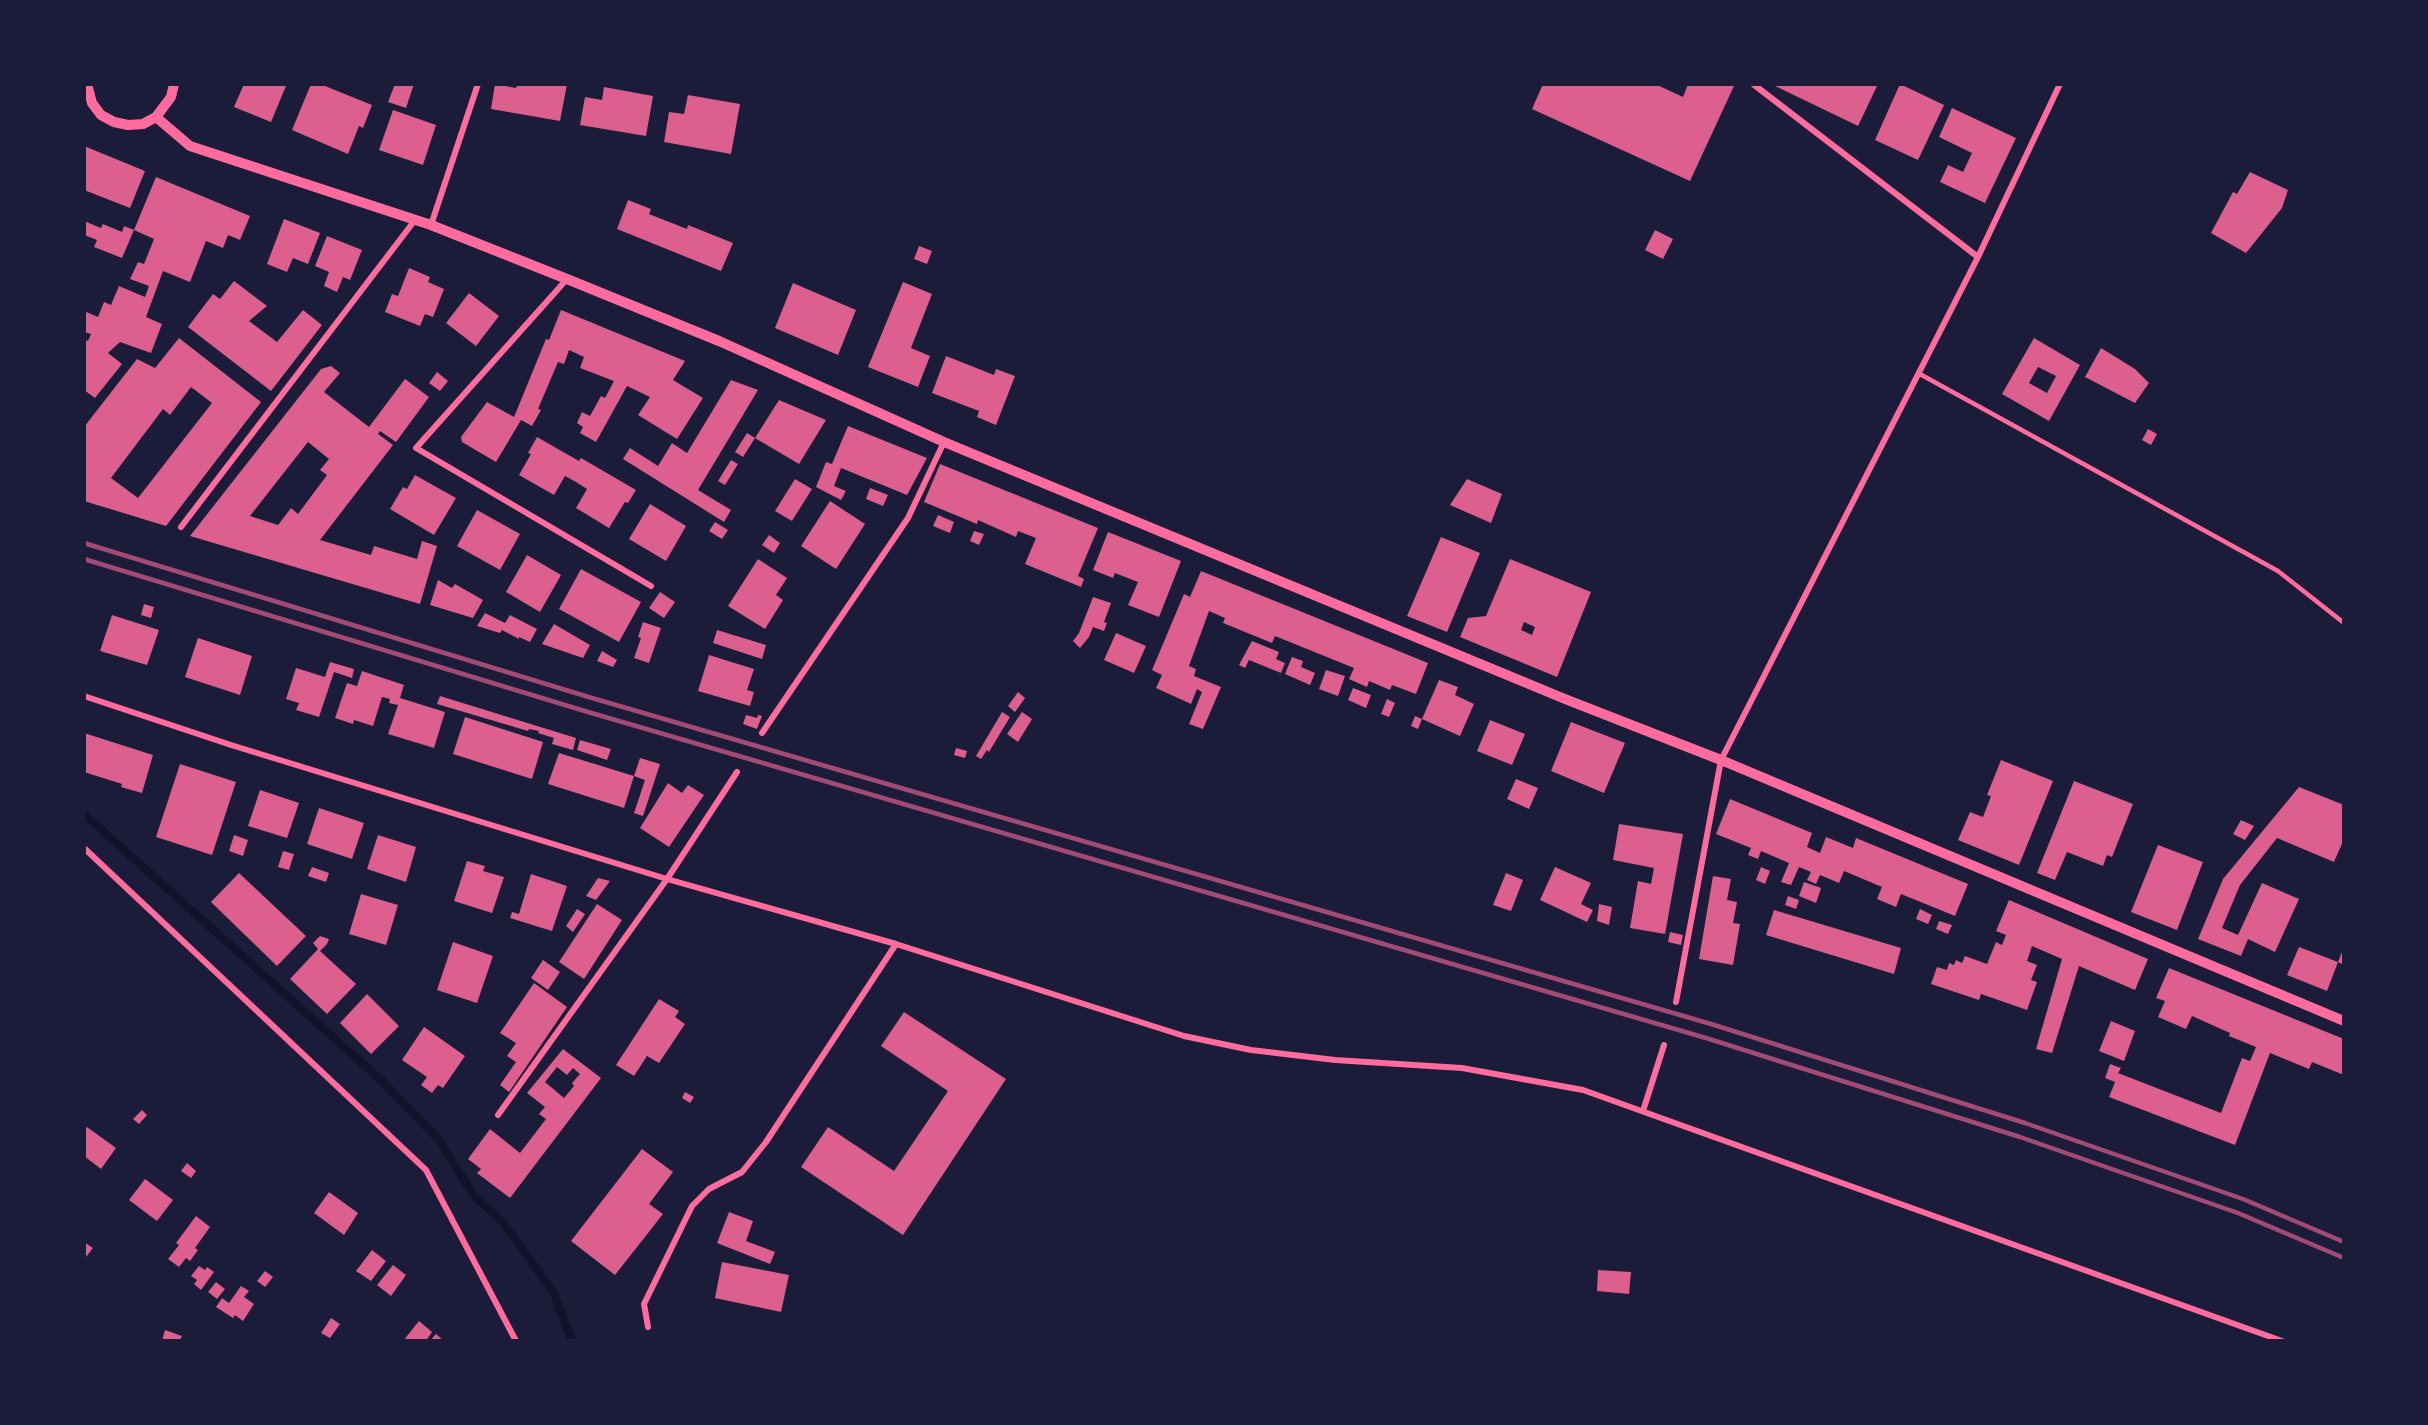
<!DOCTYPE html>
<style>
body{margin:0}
#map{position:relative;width:2428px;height:1425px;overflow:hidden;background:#1b1b3a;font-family:Manrope,sans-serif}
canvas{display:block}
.frame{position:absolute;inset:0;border:86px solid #1b1b3a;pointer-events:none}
</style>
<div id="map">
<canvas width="2428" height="1425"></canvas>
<div class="frame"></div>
</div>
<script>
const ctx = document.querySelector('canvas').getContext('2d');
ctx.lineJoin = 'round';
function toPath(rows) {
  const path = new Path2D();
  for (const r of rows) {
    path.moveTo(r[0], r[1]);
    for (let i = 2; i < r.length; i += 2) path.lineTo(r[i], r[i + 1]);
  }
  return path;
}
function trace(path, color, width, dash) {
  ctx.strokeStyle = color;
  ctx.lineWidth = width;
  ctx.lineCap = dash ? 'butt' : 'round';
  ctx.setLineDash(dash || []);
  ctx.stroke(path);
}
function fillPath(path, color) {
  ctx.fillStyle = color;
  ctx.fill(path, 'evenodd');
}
const stream = toPath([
 [84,814,382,1081,439,1140,474,1196,502,1221,554,1293,572,1341]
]);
const building = toPath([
 [244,84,282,84,286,86,271,122,234,107],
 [311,84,320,84,372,105,363,128,359,126,348,154,292,130],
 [395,84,414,84,406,108,388,102],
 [495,84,516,88,517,84,567,84,560,121,491,109],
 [1543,84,1655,84,1683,97,1688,84,1730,84,1734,86,1690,181,1532,109],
 [1771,84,1878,84,1858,126],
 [1900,84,1944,105,1918,160,1875,140],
 [604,87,653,96,646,136,580,125,585,97,602,100],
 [688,95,740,104,731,154,664,142,669,112,684,114],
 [1952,108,2016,138,1985,203,1940,182,1948,165,1963,172,1972,153,1939,137],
 [393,110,436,125,423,165,379,150],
 [84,146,145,171,130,208,84,190],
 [2250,172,2288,190,2282,208,2246,253,2211,233,2233,192,2237,194],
 [156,177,250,216,240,240,228,235,223,248,206,241,190,282,163,271,146,317,162,324,151,353,120,342,108,353,122,364,95,398,84,390,84,339,88,341,91,334,84,332,84,311,98,317,104,302,111,305,119,286,145,297,149,286,130,279,138,262,144,264,154,239,134,230,122,258,94,247,97,240,84,235,84,221,101,228,103,224,122,232,124,226,134,230],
 [628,200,651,209,649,214,687,229,688,225,733,243,721,271,617,229],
 [284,219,320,233,308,264,293,258,287,272,267,264],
 [1655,230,1673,239,1663,259,1645,250],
 [327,236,362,250,350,280,343,277,337,292,324,286,329,272,315,266],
 [919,246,932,251,927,264,914,259],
 [409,268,430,277,428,282,444,289,433,317,425,314,420,326,385,312,392,294,398,296],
 [234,281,267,306,249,321,277,342,303,310,322,325,271,391,188,327,213,294,220,299],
 [903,282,932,294,911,348,930,356,918,387,868,367],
 [793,283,856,310,838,355,775,328],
 [469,293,499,316,476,346,446,323],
 [561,310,685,361,673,380,703,398,677,439,638,415,650,397,627,386,596,442,580,433,583,427,577,423,582,412,590,416,601,396,605,398,614,381,580,368,584,357,569,350,564,364,558,362,538,409,541,410,532,426,521,420,496,462,462,442,461,437,487,402,514,417,546,339,549,340],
 [179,338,261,402,166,526,84,501,84,427,137,359,155,368],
 [191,387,212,403,138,498,111,478,163,409,170,415],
 [2034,338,2080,365,2049,421,2002,394],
 [2038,367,2056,376,2047,393,2029,383],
 [2101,348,2135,369,2149,383,2135,403,2085,377],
 [946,356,994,375,996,369,1015,376,996,425,977,417,979,411,932,393],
 [331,366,340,373,324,392,369,427,405,379,429,397,396,442,380,431,378,434,393,445,320,540,371,555,374,546,417,559,422,541,437,546,420,604,190,536,321,369],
 [308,442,329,459,320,470,327,475,298,514,291,508,278,525,250,516],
 [437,372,448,381,440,391,429,383],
 [731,380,758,390,698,490,731,510,724,522,623,459,630,448,658,466,672,443,687,453],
 [779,400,826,420,799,464,755,438],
 [848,426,927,458,907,495,841,468,834,486,846,491,841,500,816,487,826,462,832,464],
 [2148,429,2157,434,2151,445,2142,440],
 [747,433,755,438,743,457,735,452],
 [537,437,579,461,581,458,636,490,628,503,625,502,609,528,576,508,587,489,576,482,565,476,554,495,519,475,531,454,528,453],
 [731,460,738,464,725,485,718,481],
 [940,464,1098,528,1078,576,1084,579,1081,587,1025,564,1036,538,1018,531,1016,537,978,520,977,524,924,502],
 [415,475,456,498,434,535,390,509,403,487,407,489],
 [795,479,812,489,792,521,775,511],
 [1467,479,1502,494,1491,523,1450,505],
 [870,488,888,495,883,506,866,499],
 [830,501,865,524,836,569,801,546],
 [650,504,686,526,666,561,629,539],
 [477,510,520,534,500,570,457,546],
 [938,515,954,522,950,533,933,526],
 [715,522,728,530,722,539,709,531],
 [974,531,984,534,979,545,970,541],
 [1108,532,1181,561,1159,617,1128,605,1138,582,1115,573,1113,578,1093,570],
 [769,535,780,543,774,553,762,545],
 [1441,537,1480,553,1447,632,1407,616],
 [527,555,561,575,540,612,506,592],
 [758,559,787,578,776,595,783,600,765,629,728,606],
 [1510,559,1591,592,1557,677,1460,637,1468,618,1486,616],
 [1524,622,1535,627,1532,635,1521,630],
 [581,569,641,602,619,642,559,609],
 [1201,571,1428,663,1416,694,1392,685,1390,690,1369,681,1367,687,1349,679,1354,668,1275,636,1272,643,1223,623,1225,618,1209,611,1189,666,1196,669,1194,676,1221,687,1203,729,1189,724,1202,692,1197,689,1191,704,1156,688,1162,675,1152,670,1184,594,1190,597],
 [438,580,452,588,455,584,483,600,473,618,430,605],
 [660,592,675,602,664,618,649,608],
 [1093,597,1111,603,1104,622,1107,623,1104,631,1093,627,1089,637,1080,648,1073,641,1079,633],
 [144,604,154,607,151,618,141,615],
 [485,613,505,623,510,615,537,629,530,642,519,637,519,639,502,630,500,633,477,626],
 [112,615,159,630,147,665,100,651],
 [643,622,661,628,649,663,634,658,641,638,638,637],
 [554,624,590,645,583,658,542,644],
 [717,630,766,645,762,659,713,643],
 [1116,633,1146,646,1134,673,1104,660],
 [198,638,252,656,240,695,185,677],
 [1252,641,1279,652,1276,659,1285,663,1281,673,1249,660,1245,668,1239,665],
 [602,651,617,660,613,667,597,661],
 [709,655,754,669,747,690,754,692,750,706,698,691],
 [1292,657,1303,661,1301,667,1315,673,1310,685,1285,674],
 [330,662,354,669,352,678,334,672,319,717,296,710,299,703,286,699,296,668,325,677],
 [1326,670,1345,676,1338,696,1319,689],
 [362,671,404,685,400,698,445,712,434,748,388,734,398,705,389,703,390,699,382,697,373,726,354,720,353,724,335,718,347,683,357,686],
 [1439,680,1458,687,1455,695,1474,704,1460,736,1422,719],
 [1353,688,1371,695,1366,708,1348,700],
 [1018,692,1025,698,1015,712,1008,706],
 [440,696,576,738,573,750,552,744,554,738,538,733,539,731,529,729,528,731,437,704],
 [1387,699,1395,703,1389,717,1381,714],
 [1002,712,1010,717,989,752,987,750,981,759,976,756],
 [1022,712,1032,719,1018,742,1007,734],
 [746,715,757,718,758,715,762,716,757,729,743,724],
 [1415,716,1422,719,1418,729,1411,726],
 [465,717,543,742,532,779,453,754],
 [1490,720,1525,734,1512,765,1477,751],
 [1571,722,1625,743,1604,793,1551,771],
 [84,733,153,755,142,793,121,787,122,784,84,772],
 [580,740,611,749,607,760,577,750],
 [956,748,967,751,965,758,954,755],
 [559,753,634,776,624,808,548,784],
 [640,758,660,764,643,816,634,813,645,780,634,776],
 [2001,760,2053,781,2019,865,1958,840,1970,812,1983,817,1991,796,1987,795],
 [180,764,236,782,212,855,156,837],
 [1516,779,1538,788,1529,809,1507,799],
 [2074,781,2133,804,2112,857,2107,855,2103,866,2067,852,2055,880,2037,873],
 [668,783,682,793,688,785,704,795,669,847,640,828],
 [2299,787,2344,805,2344,839,2334,862,2277,838,2240,885,2222,928,2238,935,2262,883,2299,899,2275,952,2248,939,2241,956,2198,939,2223,879],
 [260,790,299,803,287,838,248,826],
 [1730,799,1812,833,1807,847,1820,853,1826,837,1853,848,1856,838,1968,884,1955,916,1901,894,1896,907,1877,899,1882,887,1844,871,1839,883,1820,875,1816,884,1807,880,1811,872,1799,867,1791,885,1781,882,1789,863,1761,851,1758,859,1748,855,1751,848,1716,834],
 [319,808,364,823,352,859,307,844],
 [2241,820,2254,826,2245,840,2233,834],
 [1619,824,1683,834,1665,934,1630,928,1638,881,1651,884,1654,868,1613,860],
 [234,835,248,840,243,856,229,851],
 [378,835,416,847,406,882,367,869],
 [2158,845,2203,862,2177,930,2131,912],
 [283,851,294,854,289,870,278,867],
 [467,861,485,866,483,871,504,877,492,913,454,901],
 [312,867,329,873,326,882,308,876],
 [1555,867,1591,883,1581,904,1593,910,1587,922,1540,900],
 [1761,867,1770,871,1765,884,1756,880],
 [239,873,306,936,277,966,211,902],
 [1506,873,1523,880,1511,911,1493,905],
 [531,874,567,886,552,931,510,918,512,912,519,914],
 [1713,876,1731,879,1727,900,1737,902,1733,923,1740,924,1733,965,1699,959],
 [598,878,610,881,596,900,586,896],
 [1804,882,1821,888,1816,903,1799,896],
 [361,894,398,905,386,945,349,934],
 [1788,896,1799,900,1796,909,1785,905],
 [2009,900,2148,959,2135,990,2079,966,2052,1053,2036,1049,2062,959,2032,946,2027,961,2037,965,2031,980,2037,982,2027,1010,1981,994,1979,1000,1931,984,1937,967,1947,970,1949,963,1954,965,1956,960,1962,963,1965,956,1987,964,1996,942,2002,945,2006,935,1996,931],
 [597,904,622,920,584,979,559,962],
 [1599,904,1612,907,1609,925,1597,921],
 [577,909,585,914,573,932,566,926],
 [1920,909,1932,915,1928,924,1916,919],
 [1774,910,1901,948,1894,974,1766,935],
 [1939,921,1952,925,1948,934,1936,929],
 [1670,932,1683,935,1681,945,1668,942],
 [320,936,329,939,327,944,320,951,356,984,327,1014,290,979,318,949,313,943],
 [453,942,493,956,477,1003,437,990],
 [2299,947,2338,962,2327,991,2287,975],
 [2344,947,2344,965,2338,962],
 [543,960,560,972,548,990,531,978],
 [2169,968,2344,1039,2344,1075,2312,1062,2309,1069,2270,1053,2235,1145,2109,1097,2115,1082,2105,1078,2110,1064,2121,1068,2118,1073,2221,1113,2242,1058,2250,1061,2256,1047,2229,1036,2230,1033,2192,1016,2186,1029,2158,1017,2165,1001,2156,998],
 [534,983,567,1007,509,1092,500,1085,516,1062,507,1056,516,1043,500,1033],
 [367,994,399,1026,371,1054,340,1023],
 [659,999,679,1011,675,1017,685,1024,659,1063,647,1056,634,1076,616,1065],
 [904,1012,1006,1079,903,1235,801,1167,828,1127,894,1171,948,1091,881,1046],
 [2111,1021,2135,1031,2124,1061,2099,1051],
 [424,1027,465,1056,443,1088,438,1085,432,1093,421,1085,427,1077,402,1060],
 [563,1049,601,1078,510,1198,477,1173,481,1169,468,1159,490,1129,520,1153,546,1119,539,1114,545,1107,527,1093],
 [557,1067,567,1075,573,1068,580,1074,572,1083,574,1086,564,1098,545,1082],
 [685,1092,694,1097,690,1103,682,1098],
 [142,1110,147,1115,139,1124,133,1119],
 [87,1127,116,1148,101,1169,84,1156,84,1130],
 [642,1149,673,1172,649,1204,663,1214,615,1275,571,1241],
 [187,1163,196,1171,191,1178,181,1171],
 [145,1179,173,1200,157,1221,129,1200],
 [329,1192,358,1213,344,1235,314,1213],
 [729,1212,753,1221,746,1241,775,1252,770,1264,717,1243],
 [196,1216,210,1227,195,1248,198,1250,190,1261,186,1258,179,1267,168,1259,179,1245,176,1243],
 [84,1242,93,1248,86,1257,84,1256],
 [372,1250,386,1261,371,1281,356,1271],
 [722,1262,789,1275,781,1312,715,1298],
 [393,1265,406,1275,391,1296,377,1285],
 [199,1266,205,1270,207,1267,214,1272,201,1290,194,1284,197,1280,191,1276],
 [1598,1270,1631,1272,1629,1294,1597,1291],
 [265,1271,273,1277,265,1287,257,1281],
 [216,1282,225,1289,217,1299,208,1292],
 [241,1286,249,1291,244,1297,254,1304,243,1321,235,1315,233,1318,216,1307,222,1298,229,1303],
 [331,1318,340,1324,330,1338,321,1333],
 [419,1321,432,1332,426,1341,403,1341],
 [165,1330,182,1336,179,1341,162,1341],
 [436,1334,444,1341,430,1341]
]);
const service = toPath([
 [1918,373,2278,571,2344,623]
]);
const minor = toPath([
 [1753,84,1978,257],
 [431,225,478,84],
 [567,279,416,448,651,586],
 [181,527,415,220],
 [84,696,231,745,667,879,896,944,1184,1036,1251,1050,1335,1060,1462,1068,1583,1090,2282,1341],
 [762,733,908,518,944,442],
 [84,848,426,1170,516,1341],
 [1676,1002,1721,760,1978,257,2060,84],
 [1643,1111,1664,1045],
 [498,1115,667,879,737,772],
 [648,1327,644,1304,692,1206,709,1189,742,1172,766,1142,896,944]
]);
const tertiary = toPath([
 [87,84,92,103,101,115,114,122,128,125,143,124,156,117,171,97,174,84],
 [156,117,190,146,431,225,567,279,719,341,944,442,1565,699,1721,760,2344,1021]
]);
const rail = toPath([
 [84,543,592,698,1711,1024,2025,1123,2243,1199,2344,1242],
 [84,559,588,712,1706,1038,2020,1137,2238,1213,2344,1258]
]);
trace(stream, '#12122b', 8);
fillPath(building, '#dd5f8e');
trace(service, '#ff6b9d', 4.5);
trace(minor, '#ff6b9d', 6);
trace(tertiary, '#ff6b9d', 10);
trace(rail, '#a44b75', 4.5);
</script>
